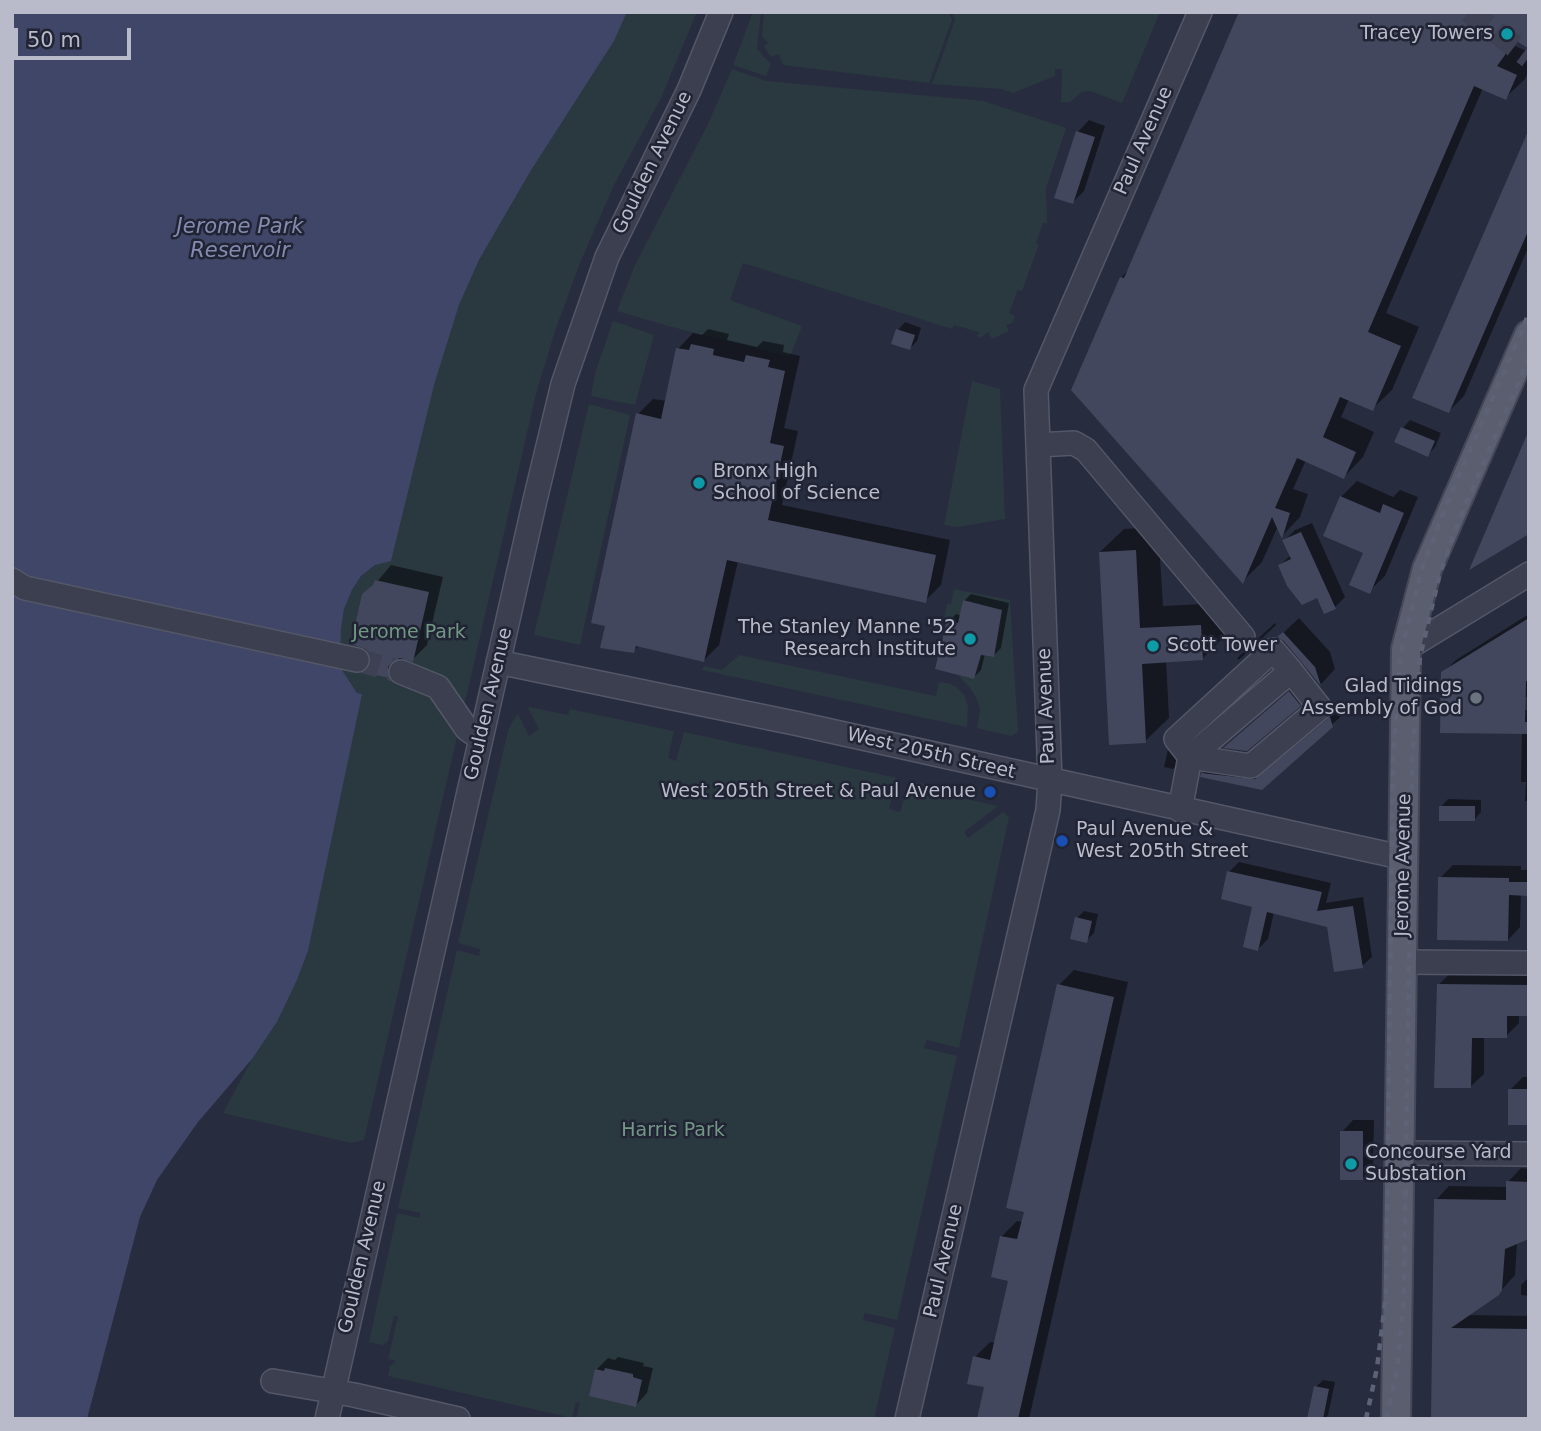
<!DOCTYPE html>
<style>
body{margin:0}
#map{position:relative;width:1541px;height:1431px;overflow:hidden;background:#282c3f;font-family:"DejaVu Sans",sans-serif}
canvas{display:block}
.frame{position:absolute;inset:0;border:14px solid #b9bbca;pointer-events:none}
.scale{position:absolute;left:14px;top:28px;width:117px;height:32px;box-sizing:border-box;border:4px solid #b9bbca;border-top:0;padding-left:9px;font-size:21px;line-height:24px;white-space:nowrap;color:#b9bbca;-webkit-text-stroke:5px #212434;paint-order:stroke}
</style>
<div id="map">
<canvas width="1541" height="1431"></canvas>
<div class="frame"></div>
<div class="scale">50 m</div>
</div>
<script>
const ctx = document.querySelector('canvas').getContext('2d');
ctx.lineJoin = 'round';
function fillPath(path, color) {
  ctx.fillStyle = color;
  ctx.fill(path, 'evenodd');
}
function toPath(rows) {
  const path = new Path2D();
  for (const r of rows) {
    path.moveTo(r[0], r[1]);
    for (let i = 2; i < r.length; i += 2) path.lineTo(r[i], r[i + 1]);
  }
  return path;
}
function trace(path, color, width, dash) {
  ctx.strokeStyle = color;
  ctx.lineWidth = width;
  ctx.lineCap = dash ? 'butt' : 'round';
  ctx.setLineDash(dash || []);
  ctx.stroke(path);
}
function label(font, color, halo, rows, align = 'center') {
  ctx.font = font + ' "DejaVu Sans",sans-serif';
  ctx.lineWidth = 5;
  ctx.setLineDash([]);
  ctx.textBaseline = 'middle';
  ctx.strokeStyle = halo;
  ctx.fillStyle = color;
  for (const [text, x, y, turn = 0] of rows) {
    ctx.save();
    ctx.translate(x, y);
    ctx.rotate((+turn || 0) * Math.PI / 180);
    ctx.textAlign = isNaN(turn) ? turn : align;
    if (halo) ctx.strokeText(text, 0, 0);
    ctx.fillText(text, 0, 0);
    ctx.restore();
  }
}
const green = toPath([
 [627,12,697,12,661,98,614,185,580,263,555,331,536,394,364,1140,351,1143,223,1113,252,1059,277,1022,297,980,308,951,361,694,357,693,340,667,341,629,344,609,352,590,361,576,375,565,459,305,479,260,530,172,614,41],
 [753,12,761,12,757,49,771,64,766,76,733,65],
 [764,12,949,12,952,20,929,83,783,65,779,54,771,57,764,47,768,43,762,36],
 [952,12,1160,12,1122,103,1090,91,1082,92,1070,102,1061,102,1062,69,1055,69,1055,76,1013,93,1002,89,932,84,955,20],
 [732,69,766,81,984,101,1066,128,1046,188,1047,223,1043,223,1036,243,1039,244,1022,291,1018,290,1009,313,1015,316,1012,323,1006,325,1009,331,992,339,988,332,981,338,978,337,979,332,954,325,952,329,743,263,730,300,802,326,790,357,672,327,617,311,634,267,707,126],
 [613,321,654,335,635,405,591,396,595,373],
 [972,381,1000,389,1005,519,957,527,944,525],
 [589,404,630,415,580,645,534,635],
 [954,589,1010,600,1018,732,1011,736,977,728,980,710,977,699,970,688,958,675,974,679,981,655,994,657,1002,610,963,600,958,623,944,620,947,604,951,604],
 [739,655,936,696,939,682,948,683,956,687,964,695,968,706,967,727,702,670,704,666,722,670],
 [529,707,568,715,570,709,674,731,668,758,676,761,684,732,897,778,889,809,900,812,909,781,953,789,952,796,998,806,964,832,968,838,1003,812,1009,817,959,1048,927,1040,924,1048,957,1056,897,1320,865,1313,863,1320,895,1328,874,1419,647,1419,643,1417,642,1419,576,1419,580,1403,578,1402,576,1402,572,1418,388,1376,390,1366,396,1361,388,1359,398,1316,394,1316,388,1341,383,1345,369,1342,397,1213,420,1218,420,1213,398,1208,457,950,479,956,480,949,458,943,508,731,512,722,518,714,529,736,539,729,528,708]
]);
const water = toPath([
 [12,12,627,12,614,41,530,172,479,260,459,305,434,385,391,561,375,565,361,576,352,590,344,609,341,629,340,667,357,693,362,694,308,951,297,980,277,1022,252,1059,198,1122,157,1180,140,1217,87,1419,12,1419]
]);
const shadow = toPath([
 [1529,12,1515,46,1529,52,1529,70,1525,79,1505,98,1483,88,1386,313,1419,327,1392,390,1372,409,1349,399,1341,417,1374,432,1363,457,1344,477,1306,460,1293,489,1308,494,1300,517,1282,536,1278,526,1262,562,1243,581,1121,278,1129,269],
 [1089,120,1105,126,1084,191,1073,202,1078,132],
 [1529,136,1529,246,1464,396,1449,411],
 [905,322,921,328,917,341,910,348,898,330],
 [708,329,729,334,727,340,757,347,763,341,784,345,783,352,800,356,784,428,798,431,782,505,950,540,941,585,925,601,738,561,719,645,704,660,640,645,633,651,638,414,653,399,667,401,678,349,693,333,702,335],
 [1410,420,1441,433,1435,447,1428,455,1397,441,1403,428],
 [1357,481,1393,497,1400,490,1418,497,1385,576,1369,591,1365,552,1341,497],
 [1312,523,1345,597,1335,607,1280,565,1291,555,1284,541,1295,530],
 [1158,527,1163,606,1224,603,1226,635,1202,659,1166,661,1169,718,1145,741,1100,552,1124,529],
 [391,565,443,577,427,645,412,660,403,657,403,661,388,676,372,664,376,583],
 [971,594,1009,603,1001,648,993,656,985,654,981,670,974,677,948,622,956,614,962,616,964,601],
 [1529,614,1529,697,1472,697,1472,709,1529,710,1529,801,1525,801,1526,782,1521,782,1522,732,1442,731,1443,673,1456,660],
 [1299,618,1330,652,1335,669,1321,684,1280,636],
 [1275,623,1276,625,1239,660,1237,658],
 [1305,677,1315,689,1299,705,1226,746],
 [1346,704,1348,710,1262,788,1203,774,1218,758,1272,765],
 [1183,736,1188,754,1173,769,1164,767,1168,750],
 [1448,799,1481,800,1481,812,1474,820,1441,807],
 [1239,862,1331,883,1326,903,1363,897,1372,957,1362,966,1329,925,1274,912,1268,939,1258,949,1254,905,1229,872],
 [1453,865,1521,866,1521,870,1529,870,1529,894,1521,894,1520,927,1508,940,1440,878],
 [1084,911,1098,914,1094,933,1086,941,1077,918],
 [1074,970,1128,982,1029,1419,979,1419,986,1386,975,1357,990,1342,996,1343,1010,1279,1002,1236,1017,1221,1023,1222,1059,985],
 [1452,972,1529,973,1529,1015,1519,1014,1519,1023,1506,1036,1484,1036,1484,1074,1470,1087,1438,985],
 [1523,1077,1529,1077,1529,1123,1510,1090],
 [1353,1120,1374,1120,1373,1167,1362,1179,1342,1132],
 [1521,1168,1529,1169,1529,1237,1517,1242,1515,1275,1498,1294,1466,1315,1529,1316,1529,1419,1433,1419,1436,1200,1449,1186,1508,1187,1508,1182],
 [1529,1277,1529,1296,1521,1295,1521,1285],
 [618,1357,644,1363,643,1366,653,1368,647,1393,636,1405,596,1370,608,1358,615,1360],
 [1323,1380,1335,1382,1328,1415,1325,1419,1308,1419,1316,1387]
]);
const building = toPath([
 [1239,12,1529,12,1529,49,1506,34,1505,55,1497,66,1517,75,1506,100,1474,86,1368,332,1401,346,1373,411,1340,397,1323,437,1356,452,1344,479,1297,458,1275,508,1290,513,1282,539,1272,517,1243,584,1071,390,1120,277,1124,278],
 [1529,129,1529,229,1449,413,1412,398],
 [1076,131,1095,137,1073,204,1054,198],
 [896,329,915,335,910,350,891,344],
 [691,344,714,349,713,355,744,362,746,355,770,360,768,367,785,371,770,443,784,446,768,520,936,555,926,603,727,560,704,662,636,646,634,653,600,648,605,626,591,623,636,413,661,419,676,348,689,350],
 [1401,427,1435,441,1428,457,1394,442],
 [1529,430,1529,534,1469,570],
 [1340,496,1380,513,1383,504,1404,513,1370,594,1349,585,1363,553,1323,536],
 [1301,532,1336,609,1324,614,1317,598,1302,605,1287,586,1278,565,1291,559,1282,540],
 [1136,550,1140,628,1201,625,1203,660,1142,664,1146,743,1109,745,1099,552],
 [375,580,429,592,413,662,400,658,393,661,388,667,389,678,363,672,370,664,370,655,366,649,351,644,362,594,373,585],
 [963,600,1002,610,994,657,981,655,974,679,935,669,947,621,958,623],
 [1529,618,1529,681,1526,681,1525,722,1529,722,1529,734,1440,733,1441,672],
 [1283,632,1315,667,1321,686,1284,641,1277,637],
 [1289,691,1301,706,1247,751,1223,748],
 [1330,717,1333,727,1262,790,1200,777,1201,773,1255,779],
 [1439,806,1475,806,1475,821,1439,821],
 [1227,871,1322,892,1317,911,1353,906,1363,968,1334,972,1327,927,1267,912,1258,951,1243,947,1252,907,1221,899],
 [1438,877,1509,878,1509,882,1529,882,1529,896,1509,895,1508,941,1437,940],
 [1075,917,1092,921,1087,943,1070,939],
 [1057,984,1114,997,1018,1419,977,1419,984,1387,967,1384,973,1356,990,1360,1008,1281,991,1277,1000,1236,1017,1239,1024,1212,1006,1208],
 [1437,984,1529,985,1529,1016,1507,1016,1507,1038,1472,1038,1471,1088,1434,1088],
 [1508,1089,1529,1089,1529,1125,1508,1125],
 [1340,1131,1363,1131,1363,1180,1340,1180],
 [1506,1181,1529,1182,1529,1239,1505,1249,1502,1290,1499,1295,1451,1328,1529,1329,1529,1419,1431,1419,1434,1199,1506,1200],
 [605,1368,633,1374,633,1377,642,1380,636,1407,589,1396,595,1369,604,1371],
 [1314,1386,1329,1389,1323,1419,1307,1419]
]);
const minorTunnel = toPath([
 [1469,12,1529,57],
 [357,660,401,672]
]);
const minor = toPath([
 [1038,445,1074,443,1086,450,1243,637],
 [12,580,25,588,357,660],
 [1406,649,1529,574],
 [498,662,799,724,1405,858],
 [401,672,438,687,467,729,480,738],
 [1180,810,1190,757,1291,671,1273,650,1176,739,1190,757,1251,766,1320,708,1291,671],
 [1403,962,1529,963],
 [1400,1153,1529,1154],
 [273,1381,354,1395,458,1419],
 [327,1419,535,500,563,384,607,257,689,90,721,12],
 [907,1419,1048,810,1050,781,1036,390,1200,12]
]);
const major = toPath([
 [1396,1419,1406,649,1427,569,1529,335]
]);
const rail = toPath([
 [1366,1419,1377,1368,1386,1295,1393,761,1400,656,1422,568,1447,504,1529,313],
 [1386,1419,1397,1371,1404,1296,1412,761,1420,657,1440,573,1463,510,1529,358]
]);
const markers = [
 [1507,34,7,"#0f9aa8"],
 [699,483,7,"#0f9aa8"],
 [970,639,7,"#0f9aa8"],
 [1153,646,7,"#0f9aa8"],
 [1476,698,7,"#6b7280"],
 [990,792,7,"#1a4fb4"],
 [1062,841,7,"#1a4fb4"],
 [1351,1164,7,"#0f9aa8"]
];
const poiNames = [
 ["Tracey Towers",1493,34],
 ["Bronx High",713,472,"left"],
 ["School of Science",713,494,"left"],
 ["The Stanley Manne '52",956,628],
 ["Research Institute",956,650],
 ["Scott Tower",1167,646,"left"],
 ["Glad Tidings",1462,687],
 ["Assembly of God",1462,709],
 ["West 205th Street & Paul Avenue",976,792],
 ["Paul Avenue &",1076,830,"left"],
 ["West 205th Street",1076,852,"left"],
 ["Concourse Yard",1365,1153,"left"],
 ["Substation",1365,1175,"left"]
];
const streetNames = [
 ["Paul Avenue",1144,141,-66],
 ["Goulden Avenue",653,163,-64],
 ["Goulden Avenue",489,704,-77],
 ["Paul Avenue",1047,706,-92],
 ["West 205th Street",931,754,13],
 ["Jerome Avenue",1404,865,-89],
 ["Goulden Avenue",363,1257,-77],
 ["Paul Avenue",944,1261,-77]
];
const parkNames = [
 ["Jerome Park",409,633],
 ["Harris Park",673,1131]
];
const waterNames = [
 ["Jerome Park",240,228],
 ["Reservoir",240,252]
];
fillPath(green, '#2a3840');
fillPath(water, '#404667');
fillPath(shadow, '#0007');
fillPath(building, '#43475d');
trace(minorTunnel, '#3e4154', 23, [23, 11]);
trace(minor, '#545767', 26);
trace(major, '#464858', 32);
trace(minor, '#3c3f4f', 23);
trace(major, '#5a5e6f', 28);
trace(rail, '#5e6276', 4.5, [7, 7]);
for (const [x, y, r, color] of markers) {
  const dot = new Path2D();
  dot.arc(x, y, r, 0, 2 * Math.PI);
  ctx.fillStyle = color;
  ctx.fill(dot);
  trace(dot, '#212434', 2.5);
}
label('19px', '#b9bbca', '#212434', poiNames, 'right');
label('19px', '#b9bbca', '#212434', streetNames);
label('19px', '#729884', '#212434', parkNames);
label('italic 21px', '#838bae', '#212434', waterNames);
</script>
